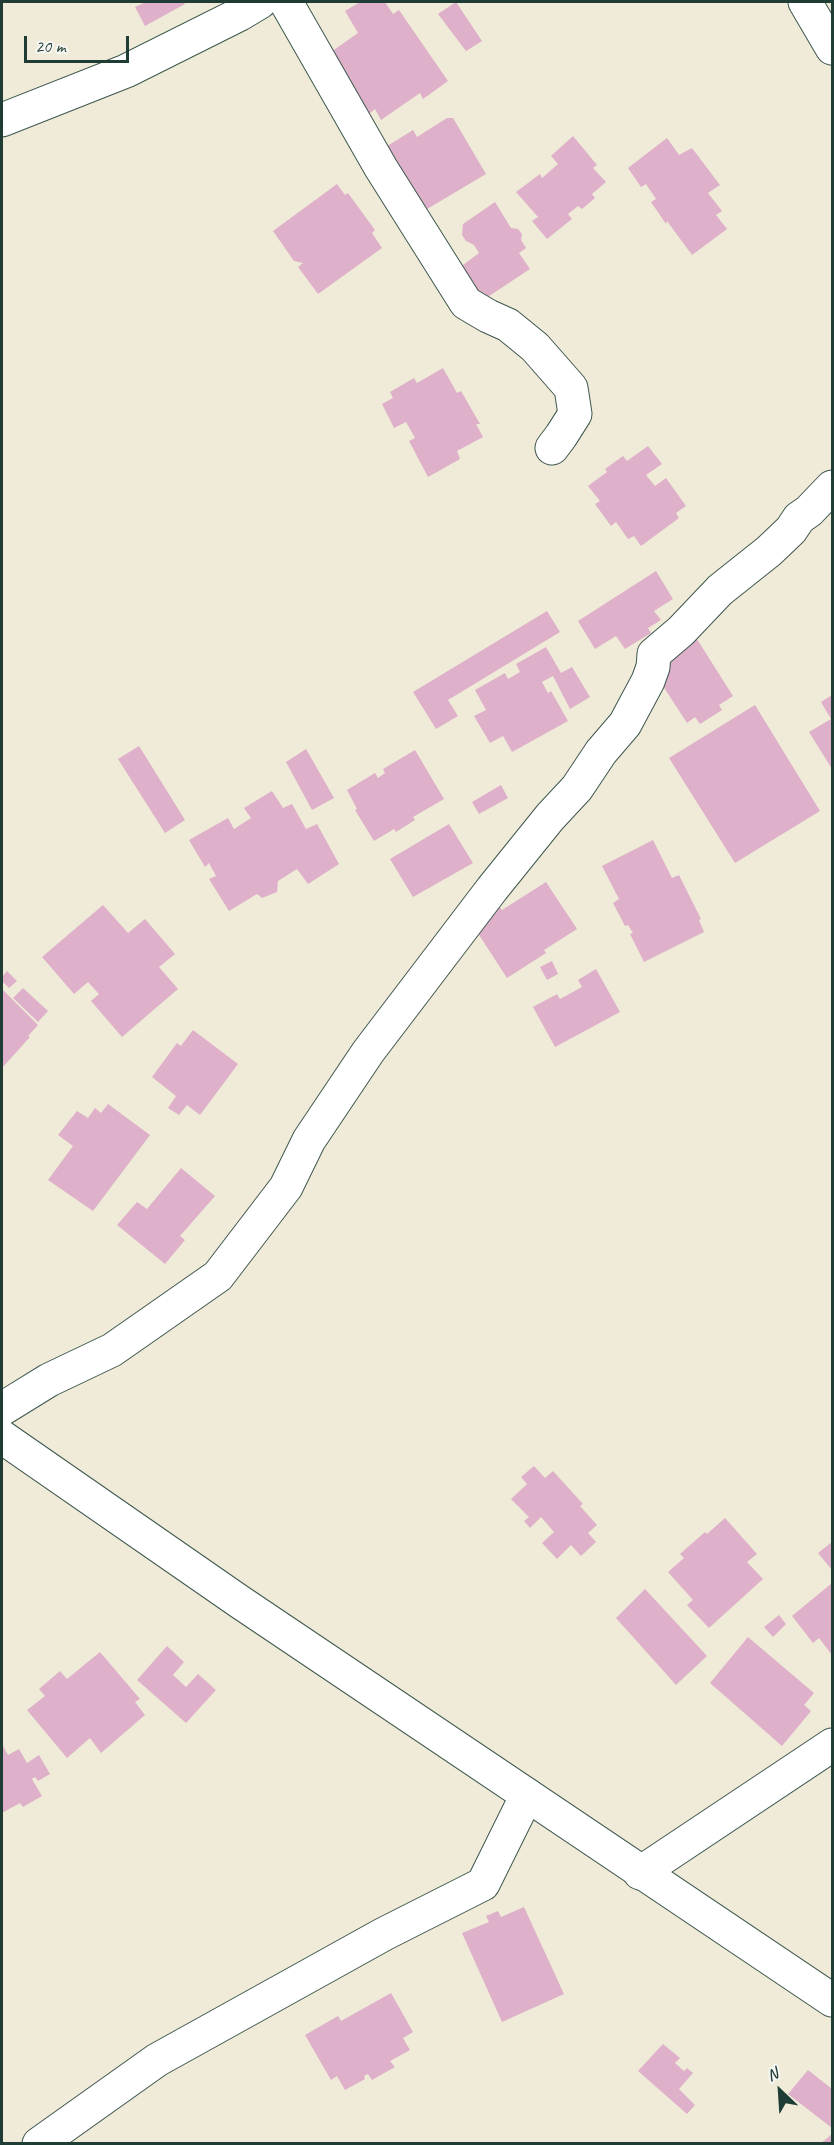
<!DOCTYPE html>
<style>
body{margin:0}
#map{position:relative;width:834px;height:2145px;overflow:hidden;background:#efebd8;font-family:Caveat,sans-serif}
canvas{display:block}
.frame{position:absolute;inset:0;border:3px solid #1f3d34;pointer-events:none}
.north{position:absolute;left:750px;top:2061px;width:60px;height:60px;-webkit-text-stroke:4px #f6f6f2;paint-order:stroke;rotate:335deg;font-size:16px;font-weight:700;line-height:24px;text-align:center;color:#1f3d34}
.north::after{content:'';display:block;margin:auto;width:21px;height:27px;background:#1f3d34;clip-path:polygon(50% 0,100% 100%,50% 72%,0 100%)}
.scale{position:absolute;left:24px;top:36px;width:105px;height:27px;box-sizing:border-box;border:3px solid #1f3d34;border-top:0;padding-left:8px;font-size:18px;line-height:21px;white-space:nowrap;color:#1f3d34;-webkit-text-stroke:4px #f6f6f2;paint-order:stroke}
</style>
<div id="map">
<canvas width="834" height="2145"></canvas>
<div class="frame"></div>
<div class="north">N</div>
<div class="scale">20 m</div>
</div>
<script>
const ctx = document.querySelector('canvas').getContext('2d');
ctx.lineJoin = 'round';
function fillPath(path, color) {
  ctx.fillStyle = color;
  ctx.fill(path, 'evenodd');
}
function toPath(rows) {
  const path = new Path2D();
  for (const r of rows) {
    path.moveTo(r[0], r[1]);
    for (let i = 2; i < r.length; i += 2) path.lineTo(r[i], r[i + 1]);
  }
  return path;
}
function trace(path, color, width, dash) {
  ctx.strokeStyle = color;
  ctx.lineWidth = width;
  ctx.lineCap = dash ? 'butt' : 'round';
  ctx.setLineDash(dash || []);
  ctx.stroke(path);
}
const building = toPath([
 [146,2,183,2,185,4,145,26,135,7],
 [360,2,385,2,393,14,399,10,448,81,423,99,420,93,381,120,375,109,362,120,345,96,355,88,331,52,358,33,345,11],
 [456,2,482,41,466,51,438,14],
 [447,118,453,118,486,174,417,215,384,148,413,130,417,137],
 [573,136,597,165,593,168,606,182,592,194,595,198,582,209,578,206,568,214,572,219,547,239,532,221,538,217,516,192,540,174,542,178,558,164,551,156],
 [667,138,679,155,692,148,720,185,708,193,722,211,716,215,727,229,692,255,667,221,666,224,651,202,656,199,646,184,641,187,628,168],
 [337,184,345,195,348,193,375,230,372,233,382,248,318,294,298,267,303,263,294,261,273,231],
 [495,202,511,228,518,229,522,234,521,240,526,248,519,253,530,269,477,304,451,274,479,253,474,245,466,241,462,235,463,224],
 [443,368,457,393,461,391,480,424,476,424,483,437,457,451,460,459,428,477,409,441,415,438,406,422,394,428,382,404,393,398,390,392,414,378,417,383],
 [648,446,662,464,646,475,655,486,666,478,686,506,676,513,679,518,641,546,634,536,628,539,616,522,611,526,595,504,600,501,588,486,607,472,605,469,623,456,627,461],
 [656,571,673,599,654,611,661,620,648,628,651,633,625,649,616,636,595,649,578,621],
 [547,611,560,632,448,700,458,716,436,729,413,692],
 [695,636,733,696,719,705,722,710,700,724,695,717,687,723,661,683,667,680,655,661],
 [546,647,561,673,572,667,590,697,570,709,553,676,542,682,548,693,551,691,568,721,512,752,503,736,490,743,474,716,486,710,475,690,505,673,508,679,520,672,516,664],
 [832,695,832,769,809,732,831,719,821,702],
 [755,705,820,811,735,863,669,758],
 [139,746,185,820,165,833,118,759],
 [306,749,334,798,312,810,286,762],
 [415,750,444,799,413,817,415,820,396,832,394,829,374,841,355,810,357,809,347,790,375,773,378,778,385,773,383,769],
 [501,785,508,798,479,814,472,802],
 [272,791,283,808,292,804,306,829,317,824,339,864,308,884,297,869,278,881,277,892,262,898,257,894,229,911,209,879,216,876,209,863,205,867,189,840,228,818,234,829,251,818,244,808],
 [449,824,473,863,413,897,390,859],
 [653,840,672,878,679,875,701,919,699,920,704,932,644,962,630,934,633,933,628,925,625,926,613,903,619,899,602,866],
 [546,882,577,929,544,950,546,953,507,978,470,921,497,903,502,910],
 [103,905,128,933,145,919,175,954,159,967,178,989,122,1037,91,1001,99,994,88,982,74,994,42,957],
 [552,961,558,974,547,980,540,967],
 [596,969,620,1012,555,1047,533,1007,557,994,560,999,582,987,578,980],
 [7,971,17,981,9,988,2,981,2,977],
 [23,988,48,1011,38,1022,13,998],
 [2,989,38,1025,28,1036,30,1037,2,1068],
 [193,1030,238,1064,200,1115,187,1105,179,1115,168,1108,176,1096,152,1077,177,1043,181,1046],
 [108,1104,150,1135,93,1211,48,1180,73,1146,58,1135,77,1111,88,1118,95,1108,101,1113],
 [181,1168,215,1196,180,1236,185,1240,165,1264,117,1225,137,1202,147,1209],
 [534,1466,545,1478,553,1471,583,1504,580,1506,597,1525,588,1533,596,1542,581,1556,571,1545,557,1559,542,1543,554,1532,541,1517,530,1528,524,1521,529,1517,511,1499,527,1484,521,1477],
 [725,1518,757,1554,747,1562,763,1579,709,1628,687,1605,693,1600,668,1572,684,1558,680,1554,705,1532,707,1534],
 [832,1542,832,1570,818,1553],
 [832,1583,832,1655,819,1638,813,1643,792,1616],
 [645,1589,707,1656,676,1685,616,1618],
 [779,1615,786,1624,773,1637,764,1627],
 [748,1637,814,1693,804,1705,811,1711,782,1746,710,1683],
 [167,1646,184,1662,173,1675,186,1687,198,1674,216,1690,186,1723,137,1680],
 [100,1652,140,1699,135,1702,145,1715,101,1753,90,1738,67,1758,27,1710,45,1696,39,1689,60,1671,67,1679],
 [2,1744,8,1755,19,1749,27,1763,39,1755,50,1774,38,1781,35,1777,32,1779,42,1796,23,1807,20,1803,2,1813],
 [524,1907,564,1994,502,2022,462,1933,489,1922,486,1916,498,1911,501,1917],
 [391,1993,413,2032,403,2038,410,2050,390,2061,395,2067,372,2080,368,2074,364,2076,365,2079,345,2090,337,2076,331,2080,305,2035,338,2016,341,2021],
 [663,2044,680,2058,675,2063,684,2071,687,2068,693,2073,679,2089,695,2105,687,2114,638,2071],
 [808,2070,832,2089,832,2128,788,2094],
 [832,2134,832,2144,820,2144]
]);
const minor = toPath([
 [286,2,381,168,466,303,488,316,508,325,535,347,571,388,575,414,561,436,552,448],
 [805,2,832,48],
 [2,120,126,71,240,14,260,2],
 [2,1409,49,1380,112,1350,218,1276,286,1187,309,1140,368,1052,492,889,550,817,577,788,601,752,625,724,648,681,653,667,654,654,681,631,720,590,769,551,791,530,799,518,809,511,832,487],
 [640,1873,832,1745],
 [39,2144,157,2060,384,1934,483,1884,527,1795]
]);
const secondary = toPath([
 [2,1437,240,1602,832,2000]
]);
fillPath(building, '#deb0c9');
trace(minor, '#3e574d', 35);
trace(secondary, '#3e574d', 35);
trace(minor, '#fff', 33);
trace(secondary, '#fff', 33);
</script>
